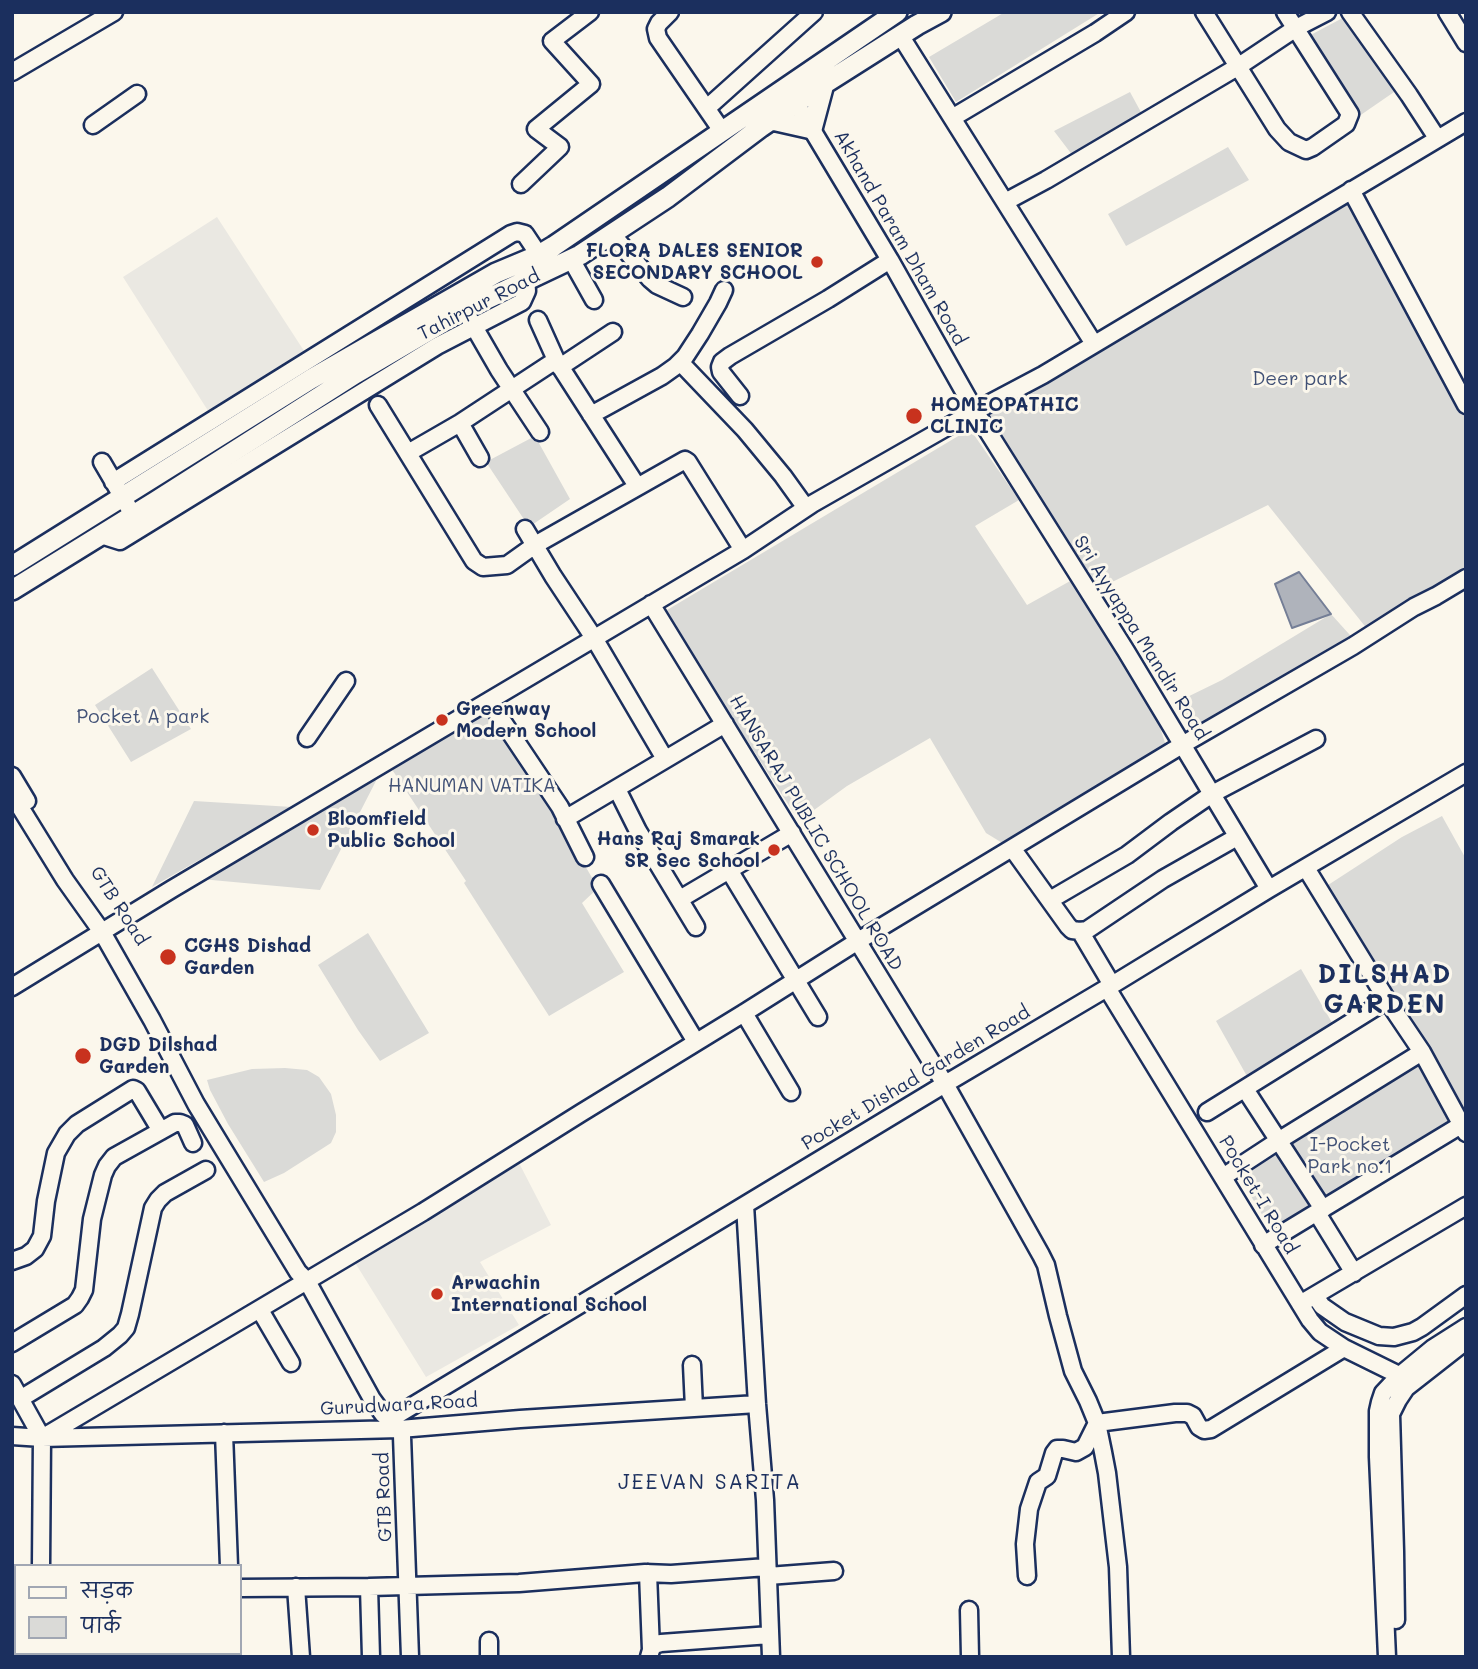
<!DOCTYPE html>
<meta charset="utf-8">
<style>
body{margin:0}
#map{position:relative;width:1478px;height:1669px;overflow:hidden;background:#fbf7ec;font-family:Mali,"Playpen Sans Deva",sans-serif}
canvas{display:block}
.frame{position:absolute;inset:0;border:14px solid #1b2f5e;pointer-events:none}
.legend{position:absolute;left:14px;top:1564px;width:228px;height:91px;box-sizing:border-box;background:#fbf7ec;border:2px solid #a1a7b3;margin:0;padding:9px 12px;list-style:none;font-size:21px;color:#1b2f5e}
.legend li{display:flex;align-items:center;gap:14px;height:35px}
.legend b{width:35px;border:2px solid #a1a7b3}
</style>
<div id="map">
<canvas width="1478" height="1669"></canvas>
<div class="frame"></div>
<ul class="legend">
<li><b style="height:9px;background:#fbf7ec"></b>सड़क</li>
<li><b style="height:19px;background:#dadad7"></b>पार्क</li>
</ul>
</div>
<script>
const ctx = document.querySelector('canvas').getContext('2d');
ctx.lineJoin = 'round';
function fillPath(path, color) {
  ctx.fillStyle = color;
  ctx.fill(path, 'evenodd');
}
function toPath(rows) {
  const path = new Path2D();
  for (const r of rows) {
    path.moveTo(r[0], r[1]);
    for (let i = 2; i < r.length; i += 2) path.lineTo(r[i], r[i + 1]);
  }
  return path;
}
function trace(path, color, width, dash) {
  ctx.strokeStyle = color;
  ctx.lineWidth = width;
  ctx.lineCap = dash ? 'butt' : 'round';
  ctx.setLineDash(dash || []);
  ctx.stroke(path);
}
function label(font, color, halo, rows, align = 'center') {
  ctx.font = font + ' Mali,sans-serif';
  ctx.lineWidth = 6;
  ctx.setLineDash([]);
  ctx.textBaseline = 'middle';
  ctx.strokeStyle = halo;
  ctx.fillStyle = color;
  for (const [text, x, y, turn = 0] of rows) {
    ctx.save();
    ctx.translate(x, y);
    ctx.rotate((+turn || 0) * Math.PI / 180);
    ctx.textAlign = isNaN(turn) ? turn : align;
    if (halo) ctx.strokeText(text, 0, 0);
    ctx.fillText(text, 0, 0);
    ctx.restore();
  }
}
const built = toPath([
 [217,217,308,357,212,417,123,277],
 [518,1161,551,1225,480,1262,519,1325,426,1377,354,1261]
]);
const green = toPath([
 [1005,12,1101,12,956,102,929,57],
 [1352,13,1397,90,1352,121,1305,38],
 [1130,92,1142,114,1073,156,1054,131],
 [1228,147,1249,180,1126,246,1108,214],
 [1348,201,1466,410,1466,582,1368,630,1268,505,1096,590,987,410],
 [970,429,1019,500,975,526,1027,605,1072,580,1158,721,1166,746,1004,844,986,833,930,738,847,786,799,821,724,705,667,610],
 [535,436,570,499,529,527,486,462],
 [1331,614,1358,644,1192,732,1177,702,1222,680],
 [152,668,191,729,131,762,95,705],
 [489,701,598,888,582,903,624,972,549,1016,464,883,466,881,391,768],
 [378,777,320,890,201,879],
 [194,801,292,807,152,887],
 [1442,816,1466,859,1466,1120,1325,887,1402,837],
 [368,933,429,1033,380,1061,358,1030,318,965],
 [1301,969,1334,1026,1248,1078,1216,1021],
 [1418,1065,1460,1136,1352,1204,1279,1243,1239,1176],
 [285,1068,307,1070,319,1077,331,1094,336,1115,336,1132,331,1143,284,1173,264,1182,228,1124,210,1090,207,1080,252,1069]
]);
const water = toPath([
 [1299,572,1331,614,1292,628,1275,584,1299,572]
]);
const minor = toPath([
 [670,12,659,23,656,29,658,38,722,131],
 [1204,12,1277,129,1289,142,1306,150,1313,147,1346,124,1350,114,1285,12],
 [1350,12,1409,95,1437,138],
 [1447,12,1466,43],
 [900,35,1094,344],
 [12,72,114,12],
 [790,93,890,260,975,411,1126,651,1269,889],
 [707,108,814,12],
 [952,118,1095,33,1126,12],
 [93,125,137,94],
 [521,184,560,147,536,129,591,84,552,41,590,12],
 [1351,190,1466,405],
 [1005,202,1046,180,1239,66,1296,28,1327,12],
 [612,234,650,279,657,285,683,297],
 [571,259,594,300],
 [469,318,499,370,540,432],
 [538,320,556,360,637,486],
 [680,362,745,430,783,476,806,508],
 [560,367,613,332],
 [740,396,721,372,720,367,722,362,730,356,828,299,890,260],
 [378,405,474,561,483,567,507,565,535,545,685,460,688,462,743,550],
 [591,415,662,376,676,366,685,357,700,334,718,303,724,290],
 [460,423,480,458],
 [408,453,460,423,556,360],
 [102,462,133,515],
 [113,482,511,234,517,232,525,234,539,255],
 [525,529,553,576,594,638,665,759],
 [101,535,120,541,437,346,522,302,527,291,526,279,522,272],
 [651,604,945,1084,1041,1255,1046,1265,1058,1316,1073,1371,1088,1401,1097,1423,1103,1452,1107,1473,1118,1567,1121,1657],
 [489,701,560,807,585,857],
 [307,738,346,681],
 [12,776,27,801],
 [617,789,638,831,696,927],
 [12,794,65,880,102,932,152,1020,196,1104,298,1272,307,1281,372,1399,383,1414,400,1429,402,1436,410,1657],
 [565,819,725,724],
 [1012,848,1068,926,1072,930,1080,931,1087,930,1163,879,1237,837],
 [1306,868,1387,1000,1422,1052,1466,1133],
 [729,870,818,1017],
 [601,884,696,1042],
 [680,899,792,833],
 [1050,900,1127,855,1171,822,1212,794,1316,739],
 [1080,931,1112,985],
 [12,987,172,889,743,550,812,504,975,411,1043,375,1466,122],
 [1107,988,1310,1320,1320,1332,1344,1348,1413,1382],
 [744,1013,791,1092],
 [1245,1089,1323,1209],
 [1207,1112,1387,1000],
 [1223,1177,1278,1141,1422,1052],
 [745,1205,757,1404,765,1500,771,1657],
 [1317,1213,1354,1273],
 [1263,1245,1461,1125],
 [12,1261,26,1256,35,1249,42,1236,46,1201,56,1153,67,1134,77,1124,133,1089,137,1091,161,1131],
 [1315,1296,1322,1306,1345,1322,1379,1336,1394,1337,1413,1332,1422,1327,1466,1295],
 [1300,1304,1466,1206],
 [260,1310,291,1363],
 [12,1343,75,1305,80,1298,84,1290,92,1219,103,1175,107,1166,114,1157,175,1123,180,1123,185,1125,193,1143],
 [692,1365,694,1408],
 [12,1384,42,1438],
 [20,1399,104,1348,120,1335,126,1328,130,1314,153,1208,158,1200,165,1193,206,1170],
 [389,1420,945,1084,1112,985,1269,889,1466,773],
 [224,1433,229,1566],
 [12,1436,42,1438,400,1429,520,1419,757,1404],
 [41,1566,42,1438,423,1212,581,1113,744,1013,858,941,1012,848,1182,745,1353,646,1414,607,1436,596,1466,578],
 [648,1573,651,1650],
 [768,1576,834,1571],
 [1027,1576,1025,1544,1029,1509,1038,1482,1047,1476,1054,1453,1057,1449,1063,1449,1076,1452,1085,1447,1097,1423,1175,1413,1187,1413,1193,1416,1199,1427,1204,1430,1211,1429,1344,1348],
 [296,1587,301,1657],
 [369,1587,371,1657],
 [240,1588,369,1587,519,1583,645,1573,671,1574,767,1567],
 [12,1594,16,1594],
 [969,1610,970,1657],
 [1396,1620,1395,1551,1391,1414,1398,1400,1406,1388,1466,1341],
 [489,1641,489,1657],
 [44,1653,44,1657],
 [86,1653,86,1657],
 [157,1653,157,1657],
 [649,1657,651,1650,654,1645,661,1643,770,1635],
 [1387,1657,1378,1457,1378,1411,1380,1402,1383,1393,1399,1376,1433,1348,1466,1327]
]);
const major = toPath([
 [772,120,812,129,824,84],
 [12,566,311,379,496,273,539,255,554,246,897,12],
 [12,590,156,501,355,374,464,310,580,255,668,197,761,127,824,84,917,25,941,12]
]);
const markers = [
 [817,262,7,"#c8321e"],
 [914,416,9,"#c8321e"],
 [442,720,7,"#c8321e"],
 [313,830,7,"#c8321e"],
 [774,850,7,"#c8321e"],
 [168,957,9,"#c8321e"],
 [83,1056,9,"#c8321e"],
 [437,1294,7,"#c8321e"]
];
const streetNames = [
 ["Akhand Param Dham Road",900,238,60],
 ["Tahirpur Road",479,305,-27],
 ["Sri Ayyappa Mandir Road",1141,638,58],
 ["HANSARAJ PUBLIC SCHOOL ROAD",816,833,59],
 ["GTB Road",119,906,57],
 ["Pocket Dishad Garden Road",916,1078,-31],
 ["Pocket-I Road",1258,1195,59],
 ["Gurudwara Road",399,1405,-3],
 ["GTB Road",384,1497,-92]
];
const poiNames = [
 ["FLORA DALES SENIOR",803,251,"right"],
 ["SECONDARY SCHOOL",803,273,"right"],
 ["HOMEOPATHIC",930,405],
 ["CLINIC",930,427],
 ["Greenway",456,709],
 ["Modern School",456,731],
 ["Bloomfield",327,819],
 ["Public School",327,841],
 ["Hans Raj Smarak",760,839,"right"],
 ["SR Sec School",760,861,"right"],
 ["CGHS Dishad",184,946],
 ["Garden",184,968],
 ["DGD Dilshad",99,1045],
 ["Garden",99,1067],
 ["Arwachin",451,1283],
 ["International School",451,1305]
];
const parkNames = [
 ["Deer park",1300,379],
 ["Pocket A park",143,717],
 ["HANUMAN VATIKA",472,786],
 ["I-Pocket",1350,1145],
 ["Park no.1",1350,1167]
];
const neighbourhoodNames = [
 ["JEEVAN SARITA",710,1483]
];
const districtNames = [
 ["DILSHAD",1385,975],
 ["GARDEN",1385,1005]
];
fillPath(built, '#eae8e2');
fillPath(green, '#dadad7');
fillPath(water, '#afb3bb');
trace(water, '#747e96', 2);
trace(minor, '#1b2f5e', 21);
trace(major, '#1b2f5e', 24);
trace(minor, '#fbf7ec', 16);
trace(major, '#fbf7ec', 19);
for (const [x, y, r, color] of markers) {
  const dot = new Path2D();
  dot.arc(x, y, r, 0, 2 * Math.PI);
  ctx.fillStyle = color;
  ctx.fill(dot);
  trace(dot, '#fbf7ec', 2.5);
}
label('19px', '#1b2f5e', '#fbf7ec', streetNames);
label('bold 19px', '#1b2f5e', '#fbf7ec', poiNames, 'left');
label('19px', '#415176', '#fbf7ec', parkNames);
ctx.letterSpacing = '2px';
label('21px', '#1b2f5e', '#fbf7ec', neighbourhoodNames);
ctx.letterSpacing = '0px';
ctx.letterSpacing = '2px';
label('bold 26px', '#1b2f5e', '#fbf7ec', districtNames);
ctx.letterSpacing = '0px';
</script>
